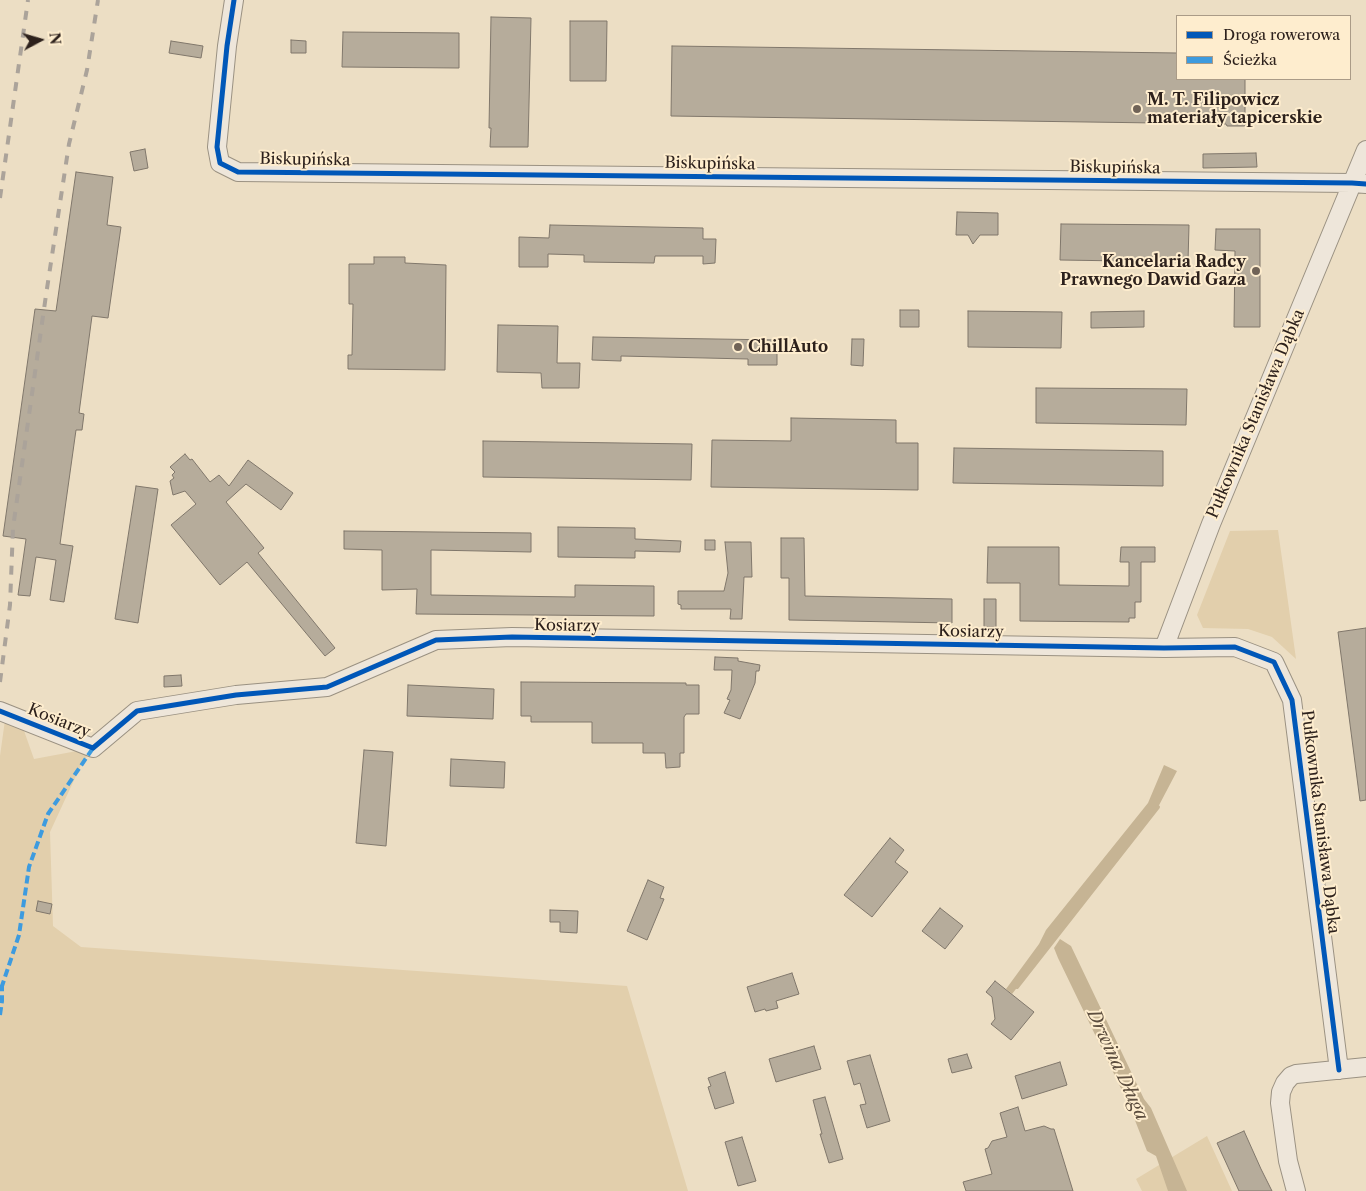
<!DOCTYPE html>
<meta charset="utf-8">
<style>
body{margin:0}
#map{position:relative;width:1366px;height:1191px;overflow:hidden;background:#ecdec4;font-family:"Libre Caslon Text",serif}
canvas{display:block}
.legend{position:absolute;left:1176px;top:15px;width:175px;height:65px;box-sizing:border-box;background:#feedce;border:1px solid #aa9b87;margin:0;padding:6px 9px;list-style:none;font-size:15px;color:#2d211c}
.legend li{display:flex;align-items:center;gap:10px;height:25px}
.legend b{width:25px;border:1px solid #aa9b87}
.north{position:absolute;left:15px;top:15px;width:50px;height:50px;-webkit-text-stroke:4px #feedce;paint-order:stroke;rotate:84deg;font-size:14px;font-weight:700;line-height:20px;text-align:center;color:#2d211c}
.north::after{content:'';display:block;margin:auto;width:18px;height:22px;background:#2d211c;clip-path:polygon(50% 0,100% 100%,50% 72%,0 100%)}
</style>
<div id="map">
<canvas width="1366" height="1191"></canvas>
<ul class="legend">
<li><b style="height:6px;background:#0057b8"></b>Droga rowerowa</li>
<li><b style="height:6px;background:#3d9bdf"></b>Ścieżka</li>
</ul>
<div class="north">N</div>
</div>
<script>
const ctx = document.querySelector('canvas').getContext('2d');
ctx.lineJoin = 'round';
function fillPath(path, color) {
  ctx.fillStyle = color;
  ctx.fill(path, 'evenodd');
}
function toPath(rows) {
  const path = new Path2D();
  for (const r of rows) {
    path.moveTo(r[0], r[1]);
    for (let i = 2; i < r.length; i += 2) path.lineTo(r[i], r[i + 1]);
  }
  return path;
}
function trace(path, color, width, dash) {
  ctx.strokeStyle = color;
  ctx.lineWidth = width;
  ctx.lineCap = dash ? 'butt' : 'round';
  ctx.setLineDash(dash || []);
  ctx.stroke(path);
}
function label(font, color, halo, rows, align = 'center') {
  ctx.font = font + ' "Libre Caslon Text",serif';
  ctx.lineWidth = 4;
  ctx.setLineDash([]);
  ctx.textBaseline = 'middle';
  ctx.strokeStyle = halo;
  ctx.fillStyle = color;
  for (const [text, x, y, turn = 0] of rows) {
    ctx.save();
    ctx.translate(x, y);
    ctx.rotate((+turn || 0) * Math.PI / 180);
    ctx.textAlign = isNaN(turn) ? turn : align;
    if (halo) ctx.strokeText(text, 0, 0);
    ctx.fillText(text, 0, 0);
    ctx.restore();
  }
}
const green = toPath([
 [1278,530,1296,659,1272,637,1248,629,1203,628,1197,615,1230,531],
 [5,720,23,728,34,759,93,748,81,765,50,832,53,926,81,947,627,986,688,1191,0,1191,0,756],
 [1207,1136,1232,1191,1142,1191,1136,1179]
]);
const water = toPath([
 [1164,765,1177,771,1156,811,1012,994,1006,989,1039,944,1046,930,1148,803],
 [1060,939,1071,946,1144,1099,1151,1108,1187,1191,1168,1191,1156,1156,1147,1151,1129,1105,1058,958,1054,948]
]);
const stream = toPath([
 [1017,987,1158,807]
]);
const building = toPath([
 [491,17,531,18,528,147,490,147,491,128,489,128,491,17],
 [570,21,607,21,606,81,570,81,570,21],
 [343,32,459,33,459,68,342,67,343,32],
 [291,40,306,41,306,53,291,53,291,40],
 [171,41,203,46,201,58,169,53,171,41],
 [672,46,1177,53,1177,79,1245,79,1245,126,1227,126,1226,124,671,116,672,46],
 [145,149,148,168,134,171,130,152,145,149],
 [1256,153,1257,167,1203,168,1203,154,1256,153],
 [76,172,113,177,107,225,121,227,108,318,92,316,79,413,84,414,82,430,76,430,60,544,73,546,64,602,50,600,56,560,36,557,30,596,18,595,26,539,3,536,35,309,56,311,76,172],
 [957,212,998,213,998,235,980,235,973,244,968,235,956,235,957,212],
 [1061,224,1189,225,1188,262,1060,260,1061,224],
 [550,225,703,228,703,239,716,239,715,263,703,264,703,256,655,256,654,263,584,262,584,255,548,254,548,267,519,267,519,237,549,238,550,225],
 [1216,229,1260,229,1260,327,1234,327,1235,251,1215,250,1216,229],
 [374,257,405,257,405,263,446,265,445,370,348,369,348,355,352,355,353,304,349,304,349,264,374,264,374,257],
 [900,310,919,310,919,327,900,327,900,310],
 [968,311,1062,312,1061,348,968,347,968,311],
 [1144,311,1144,327,1091,328,1091,312,1144,311],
 [498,325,558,326,557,363,580,363,579,388,542,388,541,373,497,372,498,325],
 [593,337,777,340,777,365,748,365,748,359,621,356,621,361,592,360,593,337],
 [852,339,864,339,863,366,851,365,852,339],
 [1036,388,1187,389,1186,425,1036,423,1036,388],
 [791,418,896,420,896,443,918,443,918,490,711,487,712,440,791,441,791,418],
 [483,441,692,444,691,480,483,477,483,441],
 [954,448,1163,451,1163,486,953,483,954,448],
 [185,454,190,460,192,459,210,482,219,475,229,486,248,460,293,493,281,510,246,484,226,502,264,548,258,553,335,648,325,656,247,562,220,585,171,525,196,504,185,491,173,495,170,481,174,478,172,475,175,472,170,467,185,454],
 [136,486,158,489,138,623,115,619,136,486],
 [558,527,635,528,635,539,681,541,680,552,635,551,635,558,558,557,558,527],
 [344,531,531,533,531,552,431,550,431,595,575,597,575,585,654,586,654,616,416,614,417,589,382,590,382,550,344,549,344,531],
 [781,538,804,538,805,596,952,599,952,623,789,620,789,578,781,578,781,538],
 [705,540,715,540,715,550,705,550,705,540],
 [725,542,751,542,752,577,744,577,742,619,730,619,731,609,681,609,681,605,678,604,678,591,724,591,728,573,725,542],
 [988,547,1059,547,1059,585,1129,586,1129,562,1120,562,1121,547,1155,547,1155,562,1141,562,1141,602,1135,602,1135,618,1129,618,1129,622,1020,621,1020,583,987,583,988,547],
 [984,599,996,599,996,627,984,627,984,599],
 [1366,628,1366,800,1360,801,1338,632,1366,628],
 [715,657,738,658,738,661,760,665,759,671,756,671,755,683,740,719,724,713,730,700,727,699,731,690,732,670,714,670,715,657],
 [181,675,182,686,164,687,164,676,181,675],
 [521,682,686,683,686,685,699,685,699,714,686,714,684,717,684,753,680,753,680,767,666,768,665,753,643,753,643,743,592,743,592,722,531,722,531,716,521,716,521,682],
 [408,685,494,689,493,719,407,716,408,685],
 [364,750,393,752,386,846,356,843,364,750],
 [451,759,505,762,504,788,450,786,451,759],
 [890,838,904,850,895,862,908,872,872,917,844,895,890,838],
 [648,880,664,887,660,898,664,899,647,940,627,931,648,880],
 [38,901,52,904,50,914,36,911,38,901],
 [940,908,963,926,945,949,922,931,940,908],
 [550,910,578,911,577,933,560,932,560,922,550,922,550,910],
 [792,973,799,994,776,1001,778,1008,766,1011,765,1009,755,1012,747,987,792,973],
 [995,981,1034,1012,1011,1040,991,1024,995,1019,992,997,986,992,995,981],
 [814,1046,821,1069,776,1082,769,1059,814,1046],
 [967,1054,972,1068,952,1073,948,1059,967,1054],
 [870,1055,890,1121,867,1128,860,1105,866,1104,860,1083,854,1085,847,1061,870,1055],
 [1060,1062,1067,1085,1022,1099,1015,1076,1060,1062],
 [725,1072,734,1103,715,1109,708,1087,711,1086,708,1078,725,1072],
 [825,1097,843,1159,829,1163,820,1134,822,1134,813,1100,825,1097],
 [1018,1107,1025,1131,1044,1126,1051,1129,1054,1129,1073,1191,966,1191,963,1182,992,1174,985,1149,988,1148,992,1141,1007,1137,1000,1113,1018,1107],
 [1244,1131,1261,1169,1272,1191,1239,1191,1217,1143,1244,1131],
 [742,1137,756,1181,738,1186,725,1142,742,1137]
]);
const minor = toPath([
 [234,0,227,46,217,147,220,163,238,172,1352,183,1366,184],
 [1164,648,1211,524,1366,150],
 [0,711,93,748,137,711,236,695,327,687,436,640,512,637,1164,648,1235,647,1274,662,1292,700,1339,1070],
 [1296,1191,1288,1161,1280,1103,1281,1092,1285,1083,1291,1076,1296,1074,1366,1067]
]);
const rail = toPath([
 [0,198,28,0],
 [0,682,10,605,13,528,46,295,69,144,87,70,98,0]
]);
const quiet = toPath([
 [0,987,2,986,19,935,29,867,48,814,93,748],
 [0,1015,2,1001,2,986]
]);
const cycleway = toPath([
 [234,0,227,46,217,147,220,163,238,172,1352,183,1366,184],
 [0,711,93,748,137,711,236,695,327,687,436,640,512,637,1164,648,1235,647,1274,662,1292,700,1339,1070]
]);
const markers = [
 [1137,109,5,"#706357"],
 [1256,271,5,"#706357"],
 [738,347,5,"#706357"]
];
const poiNames = [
 ["M. T. Filipowicz",1147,100],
 ["materiały tapicerskie",1147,118],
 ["Kancelaria Radcy",1246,262,"right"],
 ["Prawnego Dawid Gaza",1246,280,"right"],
 ["ChillAuto",748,347]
];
const streetNames = [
 ["Biskupińska",305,160,1],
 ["Biskupińska",710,164,1],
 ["Biskupińska",1115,168,1],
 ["Pułkownika Stanisława Dąbka",1256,414,-67],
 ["Kosiarzy",567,626,1],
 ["Kosiarzy",971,632,1],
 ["Kosiarzy",59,721,22],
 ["Pułkownika Stanisława Dąbka",1320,822,83]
];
const waterNames = [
 ["Drwina Długa",1117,1065,65]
];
fillPath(green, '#e2cfac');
fillPath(water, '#c6b494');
trace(stream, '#c6b494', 4);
fillPath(building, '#b6ac9b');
trace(building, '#80776b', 1);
trace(minor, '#9a9182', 20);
trace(minor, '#eee6da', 18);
trace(rail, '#aba39a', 4, [9, 9]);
trace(quiet, '#3d9bdf', 4, [8, 4]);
trace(cycleway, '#0057b8', 5);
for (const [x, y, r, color] of markers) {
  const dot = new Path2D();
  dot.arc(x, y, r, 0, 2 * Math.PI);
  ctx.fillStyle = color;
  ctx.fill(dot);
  trace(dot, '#feedce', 2);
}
label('bold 16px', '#2d211c', '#feedce', poiNames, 'left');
label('16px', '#2d211c', '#feedce', streetNames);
label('italic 18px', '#5d4e3f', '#feedce', waterNames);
</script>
